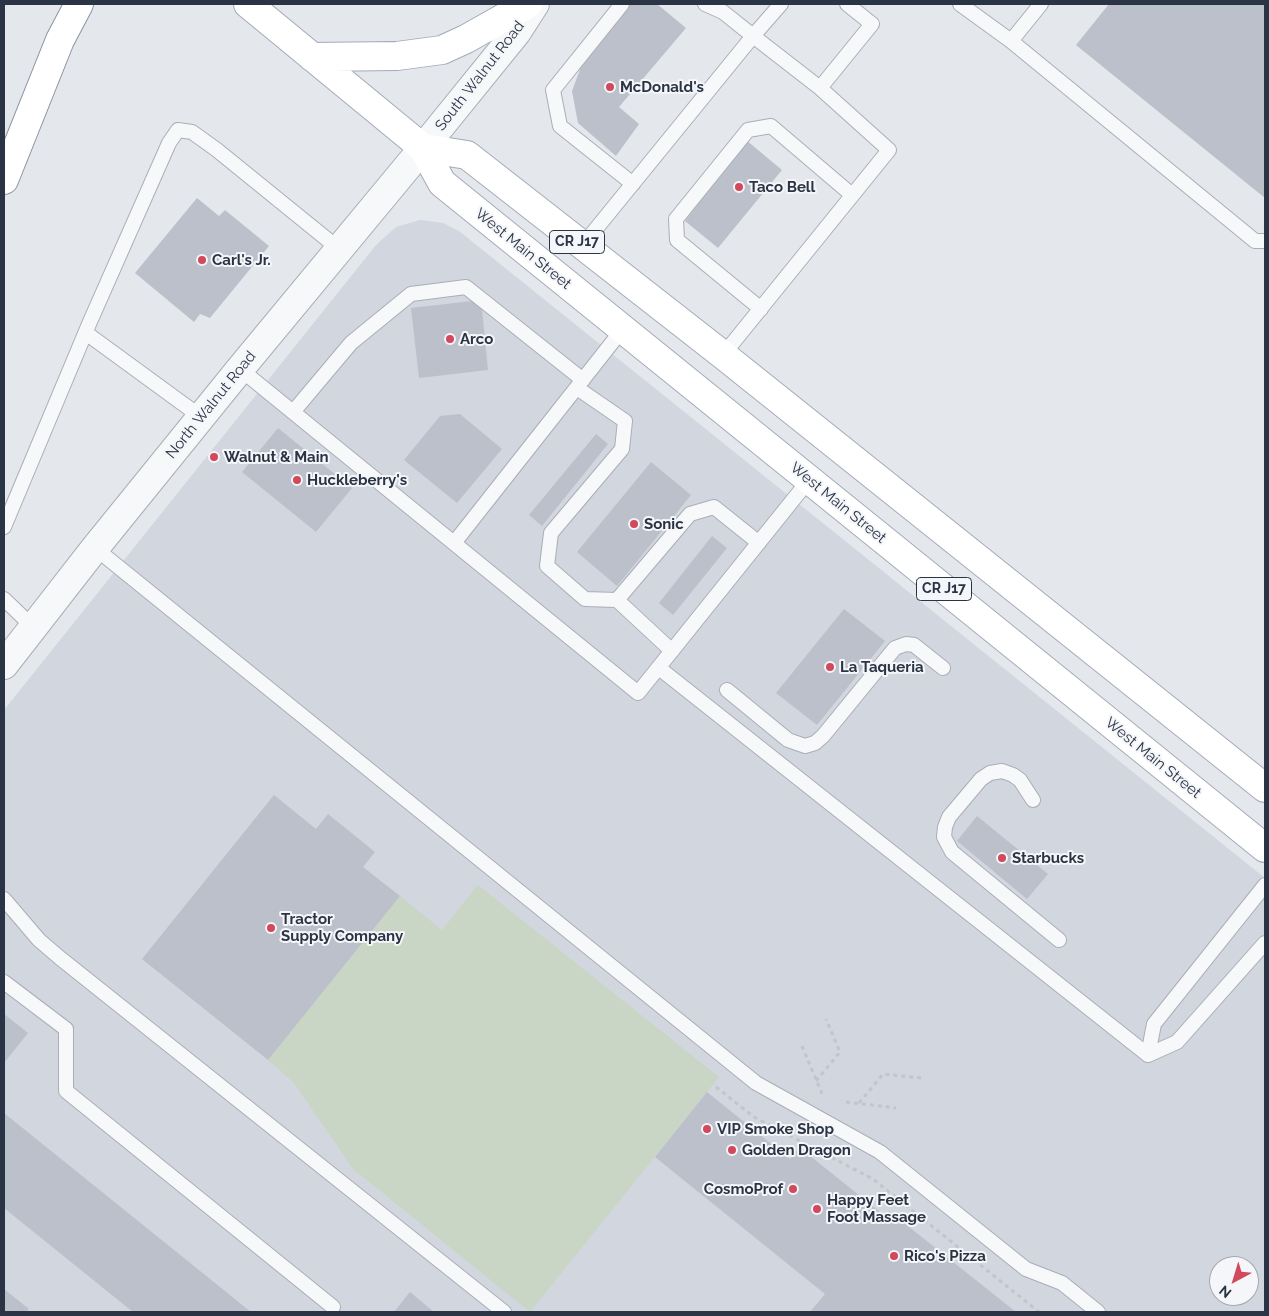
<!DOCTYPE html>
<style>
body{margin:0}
#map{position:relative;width:1269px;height:1316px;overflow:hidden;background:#e4e7ec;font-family:Raleway,sans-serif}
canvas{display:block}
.frame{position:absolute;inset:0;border:5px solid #2b3445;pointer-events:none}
.north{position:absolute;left:1209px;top:1256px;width:50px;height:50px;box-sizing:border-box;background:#f4f6f9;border:1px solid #a4a8b1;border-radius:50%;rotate:219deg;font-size:14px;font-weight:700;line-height:20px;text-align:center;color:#2b3445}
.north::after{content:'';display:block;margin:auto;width:18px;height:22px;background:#d1495b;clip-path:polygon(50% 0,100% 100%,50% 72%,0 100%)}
</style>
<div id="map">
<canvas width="1269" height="1316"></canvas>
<div class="frame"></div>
<div class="north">N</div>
</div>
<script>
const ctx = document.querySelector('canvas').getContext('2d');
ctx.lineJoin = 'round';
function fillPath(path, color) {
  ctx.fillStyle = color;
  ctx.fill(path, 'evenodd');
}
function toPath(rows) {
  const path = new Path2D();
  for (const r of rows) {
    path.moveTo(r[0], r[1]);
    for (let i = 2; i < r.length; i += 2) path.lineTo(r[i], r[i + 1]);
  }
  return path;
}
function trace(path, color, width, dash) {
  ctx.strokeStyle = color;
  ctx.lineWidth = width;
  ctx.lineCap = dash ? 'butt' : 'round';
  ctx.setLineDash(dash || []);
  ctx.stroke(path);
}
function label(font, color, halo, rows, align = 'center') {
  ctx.font = font + ' Raleway,sans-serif';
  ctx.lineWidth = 4;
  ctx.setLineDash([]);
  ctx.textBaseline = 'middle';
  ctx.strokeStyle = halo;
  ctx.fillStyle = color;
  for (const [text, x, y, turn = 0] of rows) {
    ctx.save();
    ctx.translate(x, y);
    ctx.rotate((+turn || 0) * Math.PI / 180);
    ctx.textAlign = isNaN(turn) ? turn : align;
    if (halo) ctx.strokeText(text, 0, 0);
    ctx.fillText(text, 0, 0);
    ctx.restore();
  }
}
const built = toPath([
 [420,220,443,223,459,231,1265,878,1265,1312,4,1312,4,710,376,245,396,227],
 [1219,1266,1249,1266,1249,1296,1219,1296]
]);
const green = toPath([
 [478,885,719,1077,530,1312,353,1169,294,1083,268,1060,400,896,442,930]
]);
const building = toPath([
 [630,4,657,4,686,28,619,107,639,124,616,156,578,123,572,91,582,64],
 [1109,4,1265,4,1265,198,1076,45],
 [746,140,782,170,718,248,685,221],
 [197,198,219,216,225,210,269,246,210,318,200,314,194,322,135,273],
 [481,300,488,370,419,378,411,308],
 [460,414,502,449,457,503,404,460,440,416],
 [278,428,352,488,316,532,242,472],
 [596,434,608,444,542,526,529,515],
 [651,462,691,495,617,586,577,552],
 [712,536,727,548,673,615,659,603],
 [844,609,885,641,817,725,776,693],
 [274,795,316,829,328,814,375,852,363,867,400,896,268,1060,142,959],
 [977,816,1048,874,1027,899,957,841],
 [4,1014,28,1033,4,1063],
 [707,1092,790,1159,799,1147,885,1216,889,1211,1016,1312,810,1312,825,1294,655,1157],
 [4,1113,251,1312,133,1312,4,1208],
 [4,1289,29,1309,26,1312,4,1312],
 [410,1292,434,1312,394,1312]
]);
const path = toPath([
 [802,1046,823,1096],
 [816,1081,840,1052,826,1019],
 [716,1087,754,1117,873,1179,1039,1312],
 [846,1102,896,1108],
 [859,1103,883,1074,921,1078]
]);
const lane = toPath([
 [622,4,553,90,560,126,633,184],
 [705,4,723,12,753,36,781,4],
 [960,4,1011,41,1255,241,1265,241],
 [1011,41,1041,4],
 [820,88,872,24,847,4],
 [582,246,753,36,820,88,889,150,723,355],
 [761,309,677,240,676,219,748,130,771,126,852,195],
 [86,333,201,417],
 [240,369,638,693,809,480],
 [577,388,625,421,622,449,551,533,547,566,585,599,617,600,690,514,714,507,759,543],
 [293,412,351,343,411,294,466,287,583,380],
 [4,527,89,324,169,143,178,130,192,132,217,150,339,249],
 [454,543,622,330],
 [95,548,756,1083,880,1152,1026,1269,1062,1283,1098,1312],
 [4,599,33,627],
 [617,600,672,651],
 [659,668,1148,1055],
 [727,690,788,740,805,746,815,743,823,736,895,648,906,644,914,645,943,668],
 [1033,800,1020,780,1013,775,1002,771,990,773,981,779,949,817,945,827,944,837,952,852,1059,940],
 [4,899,39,940,60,958,504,1312],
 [4,982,66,1029,66,1091,333,1307],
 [1148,1055,1154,1024,1265,885],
 [1148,1055,1177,1042,1265,943]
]);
const street = toPath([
 [4,665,95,548,240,369,423,148,517,32,535,4]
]);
const primary = toPath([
 [248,4,423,148,442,183,1265,848],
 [312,57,397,56,442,50,466,39,528,4],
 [423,148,467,155,723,355,1265,788]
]);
const highway = toPath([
 [4,180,60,40,79,4]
]);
const markers = [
 [610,87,5,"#d1495b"],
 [739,187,5,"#d1495b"],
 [202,260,5,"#d1495b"],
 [450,339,5,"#d1495b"],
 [214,457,5,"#d1495b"],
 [297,480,5,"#d1495b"],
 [634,524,5,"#d1495b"],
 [830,667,5,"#d1495b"],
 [1002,858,5,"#d1495b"],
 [271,928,5,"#d1495b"],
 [707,1129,5,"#d1495b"],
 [732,1150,5,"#d1495b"],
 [793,1189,5,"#d1495b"],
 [817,1209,5,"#d1495b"],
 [894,1256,5,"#d1495b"]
];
const shields = [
 [577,242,55],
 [944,589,55]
];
const shieldNames = [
 ["CR J17",577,242],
 ["CR J17",944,589]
];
const streetNames = [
 ["South Walnut Road",480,76,-52],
 ["West Main Street",523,249,39],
 ["North Walnut Road",211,405,-51],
 ["West Main Street",838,503,39],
 ["West Main Street",1153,758,39]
];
const poiNames = [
 ["McDonald's",620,87],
 ["Taco Bell",749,187],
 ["Carl's Jr.",212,260],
 ["Arco",460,339],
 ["Walnut & Main",224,457],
 ["Huckleberry's",307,480],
 ["Sonic",644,524],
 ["La Taqueria",840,667],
 ["Starbucks",1012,858],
 ["Tractor",281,919],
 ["Supply Company",281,936],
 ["VIP Smoke Shop",717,1129],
 ["Golden Dragon",742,1150],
 ["CosmoProf",783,1189,"right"],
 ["Happy Feet",827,1200],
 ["Foot Massage",827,1217],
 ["Rico's Pizza",904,1256]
];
fillPath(built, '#d2d6de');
fillPath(green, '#c9d6c5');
fillPath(building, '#bbc0ca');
trace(lane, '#a9aeb7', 16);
trace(street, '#a9aeb7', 30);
trace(primary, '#a3abb8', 30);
trace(highway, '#8b94a3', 30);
trace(path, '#c2c5cb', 3, [4, 4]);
trace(lane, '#f7f8fa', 14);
trace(street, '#f7f8fa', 28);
trace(primary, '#fff', 28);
trace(highway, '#fff', 28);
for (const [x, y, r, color] of markers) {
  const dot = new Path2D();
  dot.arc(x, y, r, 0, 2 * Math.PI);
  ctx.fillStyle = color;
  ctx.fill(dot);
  trace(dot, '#f4f6f9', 2);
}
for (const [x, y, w] of shields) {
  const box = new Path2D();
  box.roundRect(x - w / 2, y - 11.5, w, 23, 4);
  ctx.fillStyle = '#f4f6f9';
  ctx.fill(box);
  trace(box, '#2b3445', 1);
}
label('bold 14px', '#2b3445', null, shieldNames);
label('15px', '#2b3445', '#f4f6f9', streetNames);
label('bold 15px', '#2b3445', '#f4f6f9', poiNames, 'left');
</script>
